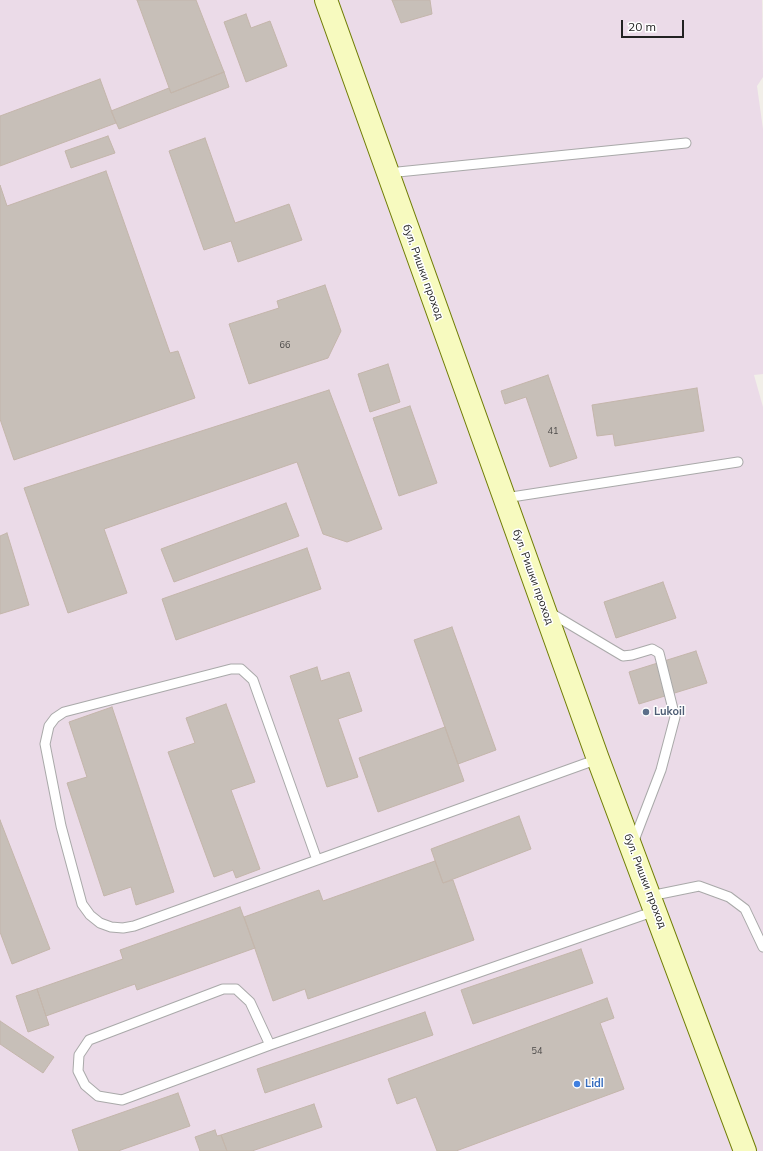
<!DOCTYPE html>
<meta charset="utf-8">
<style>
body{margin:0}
#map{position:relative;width:763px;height:1151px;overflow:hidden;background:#f2efe9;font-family:Mulish,sans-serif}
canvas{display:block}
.scale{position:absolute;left:621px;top:20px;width:63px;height:18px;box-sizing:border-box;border:2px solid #222;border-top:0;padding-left:5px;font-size:12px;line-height:14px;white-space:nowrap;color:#222;-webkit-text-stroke:3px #fff;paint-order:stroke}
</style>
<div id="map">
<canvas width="763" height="1151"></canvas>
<div class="scale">20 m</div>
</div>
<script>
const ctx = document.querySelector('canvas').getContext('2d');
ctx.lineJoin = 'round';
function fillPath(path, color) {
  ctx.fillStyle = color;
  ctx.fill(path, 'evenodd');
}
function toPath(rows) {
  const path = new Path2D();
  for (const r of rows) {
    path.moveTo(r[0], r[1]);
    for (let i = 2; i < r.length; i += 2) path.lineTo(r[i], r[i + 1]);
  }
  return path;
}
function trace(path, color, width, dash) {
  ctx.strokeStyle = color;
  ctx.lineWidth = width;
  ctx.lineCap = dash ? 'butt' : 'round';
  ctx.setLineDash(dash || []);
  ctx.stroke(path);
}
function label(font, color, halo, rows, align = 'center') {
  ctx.font = font + ' Mulish,sans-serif';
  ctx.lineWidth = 3;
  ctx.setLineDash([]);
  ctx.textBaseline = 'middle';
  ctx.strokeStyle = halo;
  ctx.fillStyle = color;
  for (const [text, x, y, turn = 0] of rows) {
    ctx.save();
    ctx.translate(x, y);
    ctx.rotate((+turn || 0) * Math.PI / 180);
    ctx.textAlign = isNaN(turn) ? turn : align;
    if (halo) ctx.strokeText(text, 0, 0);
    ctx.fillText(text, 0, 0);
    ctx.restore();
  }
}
const industrial = toPath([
 [0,0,762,0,763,77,757,86,763,129,763,374,754,375,763,407,763,1151,0,1151]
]);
const building = toPath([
 [137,0,196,0,224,72,171,93,137,0],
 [392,0,430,0,432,14,401,23,392,0],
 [246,14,251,28,270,21,287,66,246,82,224,22,246,14],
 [224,72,229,87,119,129,111,111,169,88,171,93,224,72],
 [100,79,116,123,0,166,0,116,100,79],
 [108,136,115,153,71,168,65,151,108,136],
 [205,138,235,223,289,204,302,240,238,262,231,241,204,250,169,151,205,138],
 [106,171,170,353,178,351,195,398,14,460,0,419,0,185,7,206,106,171],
 [325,285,341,331,328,358,249,384,229,324,279,308,277,301,325,285],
 [388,364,400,402,370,412,358,374,388,364],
 [548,375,577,458,550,467,526,397,505,404,501,391,548,375],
 [697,388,704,431,615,446,613,434,597,436,592,405,697,388],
 [329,390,382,529,347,542,323,534,297,462,104,529,127,593,68,613,24,488,329,390],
 [410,406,437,483,399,496,373,418,410,406],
 [286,503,299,536,174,582,161,549,286,503],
 [7,533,29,605,0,614,0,536,7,533],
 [307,548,321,589,176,640,162,599,307,548],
 [663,582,676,618,616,638,604,602,663,582],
 [452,627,496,750,458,764,414,640,452,627],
 [696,651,707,683,639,704,629,672,696,651],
 [317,667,321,681,349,672,362,711,338,719,358,777,327,787,290,676,317,667],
 [226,704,255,782,231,790,260,869,236,878,233,870,214,877,168,752,195,743,186,718,226,704],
 [112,707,174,892,136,905,131,887,104,896,67,783,87,777,69,722,112,707],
 [445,727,464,781,378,812,359,758,445,727],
 [519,816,531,849,443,883,431,849,519,816],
 [0,820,50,949,12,964,0,932,0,820],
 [435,861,443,883,453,880,474,940,308,999,305,989,273,1001,244,917,319,890,323,901,435,861],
 [240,907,255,948,137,990,135,984,46,1016,37,989,123,959,120,950,240,907],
 [581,949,593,983,473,1024,461,990,581,949],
 [37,989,49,1025,28,1032,16,996,37,989],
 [607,998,614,1018,600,1023,624,1089,456,1151,437,1151,416,1097,397,1104,388,1079,607,998],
 [425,1012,433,1035,265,1093,257,1069,425,1012],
 [0,1021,54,1057,43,1073,0,1044,0,1021],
 [178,1093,190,1126,118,1151,79,1151,72,1130,178,1093],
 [314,1104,322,1127,252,1151,227,1151,221,1135,314,1104],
 [215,1130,217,1136,221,1135,227,1151,200,1151,195,1137,215,1130]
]);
const service = toPath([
 [388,173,686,143],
 [505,498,738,462],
 [549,612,623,656,632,655,652,649,659,653,675,717,661,770,633,843],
 [317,860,253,680,241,669,231,669,64,712,55,718,49,726,45,744,61,826,82,904,90,915,100,923,111,927,123,928,134,926,317,860,598,759],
 [650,896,699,886,729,897,745,909,763,947],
 [270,1045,250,1002,236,989,223,989,89,1040,79,1055,78,1071,85,1085,98,1096,122,1100,270,1045,655,911]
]);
const secondary = toPath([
 [326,0,598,759,745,1151]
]);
const markers = [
 [646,712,4,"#5c6f8a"],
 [577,1084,4,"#3f7fe0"]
];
const numberNames = [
 ["66",285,345],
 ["41",553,431],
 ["54",537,1051]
];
const streetNames = [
 ["бул. Ришки проход",423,272,70],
 ["бул. Ришки проход",533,577,70],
 ["бул. Ришки проход",645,881,69]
];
const serviceNames = [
 ["Lukoil",654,712]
];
const shopNames = [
 ["Lidl",585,1084]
];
fillPath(industrial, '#ebdbe8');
fillPath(building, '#c7bfb8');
trace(building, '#c4b6ab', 1);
trace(service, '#a9a9a9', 11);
trace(secondary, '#707d05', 24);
trace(service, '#fff', 9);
trace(secondary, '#f7fabf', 22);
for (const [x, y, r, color] of markers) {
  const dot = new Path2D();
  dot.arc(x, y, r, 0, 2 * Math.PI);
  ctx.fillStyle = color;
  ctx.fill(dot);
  trace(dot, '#fff', 1.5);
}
label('9px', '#4b4948', null, numberNames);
label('11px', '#222', '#fff', streetNames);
label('bold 11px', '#4e5e75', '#fff', serviceNames, 'left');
label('bold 11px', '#366cbe', '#fff', shopNames, 'left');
</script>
